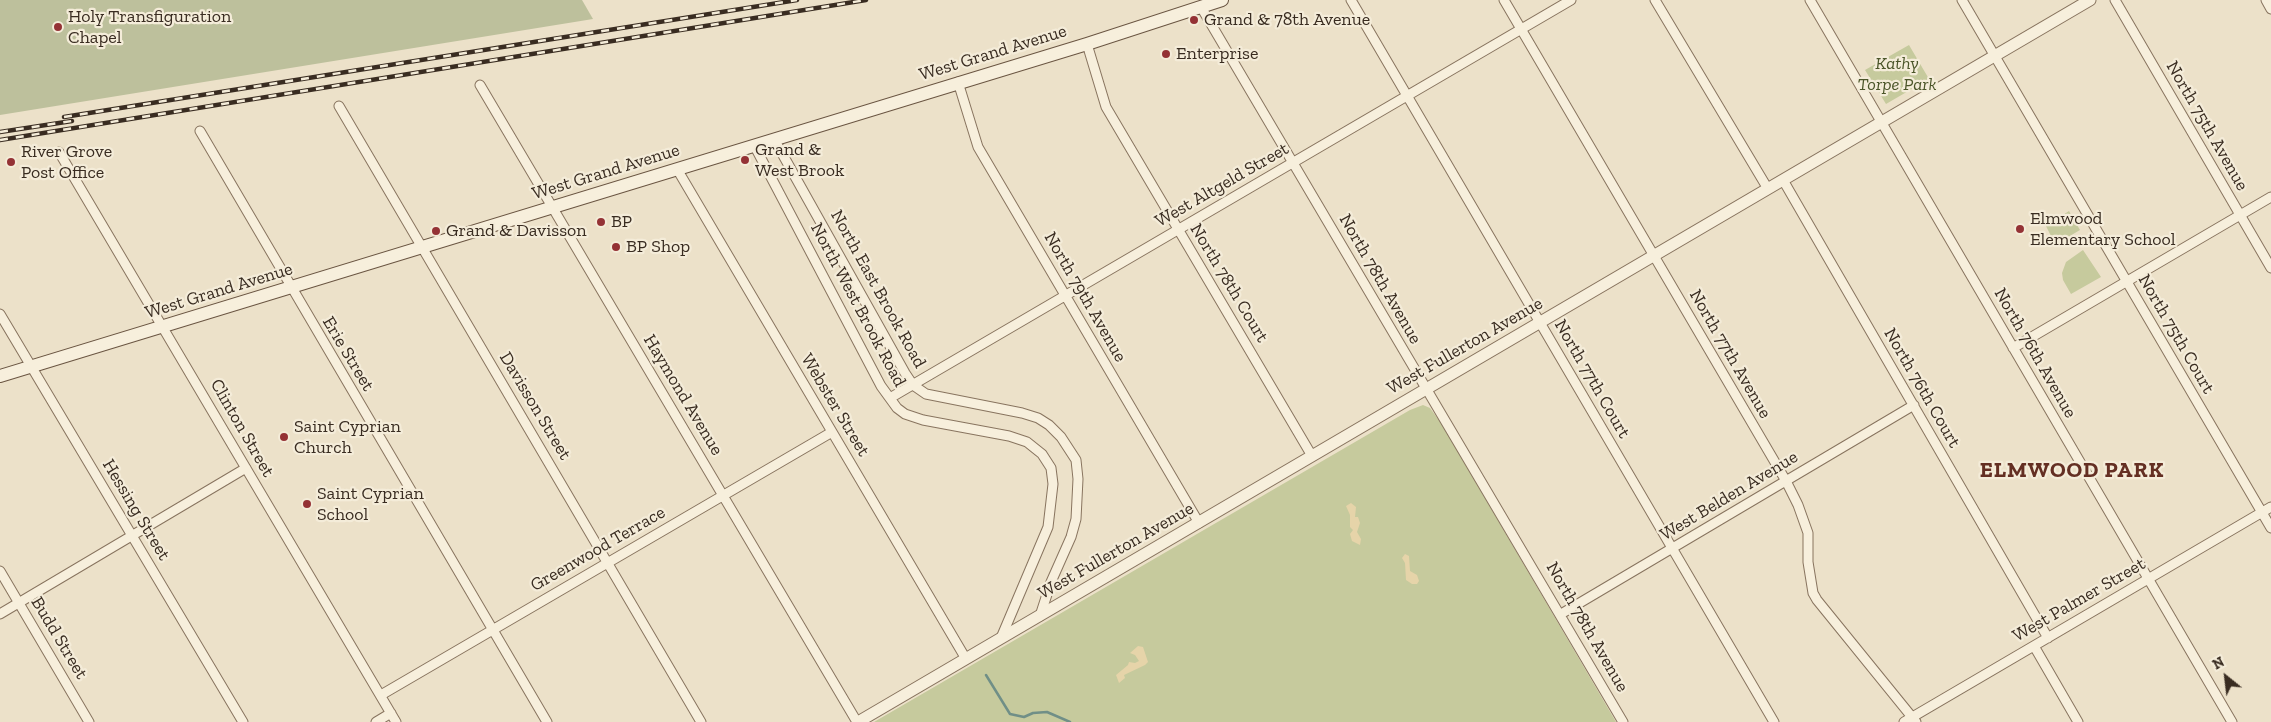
<!DOCTYPE html>
<style>
body{margin:0}
#map{position:relative;width:2271px;height:722px;overflow:hidden;background:#ece1c9;font-family:"Zilla Slab",serif}
canvas{display:block}
.north{position:absolute;left:2201px;top:652px;width:50px;height:50px;-webkit-text-stroke:4px #f4ecd9;paint-order:stroke;rotate:331deg;font-size:14px;font-weight:700;line-height:20px;text-align:center;color:#392c21}
.north::after{content:'';display:block;margin:auto;width:18px;height:22px;background:#392c21;clip-path:polygon(50% 0,100% 100%,50% 72%,0 100%)}
</style>
<div id="map">
<canvas width="2271" height="722"></canvas>
<div class="north">N</div>
</div>
<script>
const ctx = document.querySelector('canvas').getContext('2d');
ctx.lineJoin = 'round';
function fillPath(path, color) {
  ctx.fillStyle = color;
  ctx.fill(path, 'evenodd');
}
function toPath(rows) {
  const path = new Path2D();
  for (const r of rows) {
    path.moveTo(r[0], r[1]);
    for (let i = 2; i < r.length; i += 2) path.lineTo(r[i], r[i + 1]);
  }
  return path;
}
function trace(path, color, width, dash) {
  ctx.strokeStyle = color;
  ctx.lineWidth = width;
  ctx.lineCap = dash ? 'butt' : 'round';
  ctx.setLineDash(dash || []);
  ctx.stroke(path);
}
function label(font, color, halo, rows, align = 'center') {
  ctx.font = font + ' "Zilla Slab",serif';
  ctx.lineWidth = 4.5;
  ctx.setLineDash([]);
  ctx.textBaseline = 'middle';
  ctx.strokeStyle = halo;
  ctx.fillStyle = color;
  for (const [text, x, y, turn = 0] of rows) {
    ctx.save();
    ctx.translate(x, y);
    ctx.rotate((+turn || 0) * Math.PI / 180);
    ctx.textAlign = isNaN(turn) ? turn : align;
    if (halo) ctx.strokeText(text, 0, 0);
    ctx.fillText(text, 0, 0);
    ctx.restore();
  }
}
const green = toPath([
 [1909,45,1929,79,1886,104,1865,70],
 [2069,211,2080,230,2051,247,2051,236,2046,226],
 [2083,250,2101,277,2071,294,2063,280,2062,273,2066,262],
 [1423,405,1430,408,1441,423,1616,722,874,722,1410,410]
]);
const sand = toPath([
 [1351,503,1356,507,1355,517,1358,517,1360,523,1357,532,1361,539,1360,545,1352,541,1350,534,1353,530,1350,527,1350,515,1346,506],
 [1405,554,1409,556,1410,571,1417,575,1419,581,1417,584,1412,584,1406,580,1405,563,1402,558],
 [1138,646,1143,647,1148,662,1145,665,1124,675,1125,678,1119,683,1116,675,1128,665,1129,662,1135,663,1139,661,1135,655,1130,653]
]);
const cemetery = toPath([
 [0,0,582,0,593,19,0,115]
]);
const stream = toPath([
 [986,675,1010,714,1024,717,1033,713,1047,712,1070,722]
]);
const minor = toPath([
 [1351,0,1774,722],
 [1504,0,1786,481,1798,505,1808,533,1808,562,1813,593,1817,600,1916,722],
 [1655,0,1768,189],
 [1810,0,2232,722],
 [1962,0,2271,528],
 [2115,0,2271,268],
 [2266,0,2271,9],
 [1201,7,1623,722],
 [1087,44,1106,107,1312,456],
 [958,82,978,147,1199,523],
 [480,85,857,722],
 [339,106,701,722],
 [200,131,547,722],
 [774,139,905,373,913,385,926,394,1022,413,1038,418,1049,425,1061,437,1076,460,1078,479,1076,519,1071,537,1051,582,1040,616],
 [754,145,881,386,897,408,905,414,923,420,1009,436,1027,442,1042,454,1051,468,1053,484,1048,527,1001,638],
 [59,152,396,722],
 [677,169,966,659],
 [1783,180,2048,638],
 [0,314,243,722],
 [2013,348,2271,197],
 [890,398,1571,0],
 [0,571,89,722],
 [0,614,246,468],
 [1561,614,1914,405],
 [2034,646,2078,722],
 [381,695,832,432],
 [376,722,391,713],
 [1904,722,2271,507]
]);
const tertiary = toPath([
 [858,722,2090,0]
]);
const secondary = toPath([
 [0,376,1087,44,1222,0]
]);
const rail = toPath([
 [64,117,797,0],
 [0,132,72,121],
 [0,140,866,0]
]);
const markers = [
 [1194,20,5,"#943235"],
 [58,27,5,"#943235"],
 [1166,54,5,"#943235"],
 [745,160,5,"#943235"],
 [11,162,5,"#943235"],
 [601,222,5,"#943235"],
 [2020,229,5,"#943235"],
 [436,231,5,"#943235"],
 [616,247,5,"#943235"],
 [284,437,5,"#943235"],
 [307,504,5,"#943235"]
];
const poiNames = [
 ["Holy Transfiguration",68,17],
 ["Chapel",68,38],
 ["Grand & 78th Avenue",1204,20],
 ["Enterprise",1176,54],
 ["Grand &",755,150],
 ["West Brook",755,171],
 ["River Grove",21,152],
 ["Post Office",21,173],
 ["Elmwood",2030,219],
 ["Elementary School",2030,240],
 ["BP",611,222],
 ["Grand & Davisson",446,231],
 ["BP Shop",626,247],
 ["Saint Cyprian",294,427],
 ["Church",294,448],
 ["Saint Cyprian",317,494],
 ["School",317,515]
];
const streetNames = [
 ["West Grand Avenue",993,53,-17],
 ["North 75th Avenue",2207,126,60],
 ["West Grand Avenue",606,172,-17],
 ["West Altgeld Street",1222,185,-30],
 ["North 78th Avenue",1380,279,60],
 ["North 78th Court",1229,283,59],
 ["North East Brook Road",878,289,61],
 ["West Grand Avenue",219,291,-17],
 ["North 79th Avenue",1085,297,60],
 ["North West Brook Road",858,305,62],
 ["North 75th Court",2176,334,60],
 ["West Fullerton Avenue",1465,346,-30],
 ["North 76th Avenue",2035,353,60],
 ["Erie Street",348,354,59],
 ["North 77th Avenue",1730,354,60],
 ["North 77th Court",1592,379,60],
 ["North 76th Court",1922,388,60],
 ["Haymond Avenue",683,395,59],
 ["Webster Street",835,405,59],
 ["Davisson Street",535,406,59],
 ["Clinton Street",242,428,60],
 ["West Belden Avenue",1729,496,-31],
 ["Hessing Street",136,510,59],
 ["Greenwood Terrace",598,549,-30],
 ["West Fullerton Avenue",1116,551,-30],
 ["West Palmer Street",2079,600,-30],
 ["North 78th Avenue",1587,627,60],
 ["Budd Street",59,638,59]
];
const parkNames = [
 ["Kathy",1897,64],
 ["Torpe Park",1897,85]
];
const districtNames = [
 ["ELMWOOD PARK",2072,471]
];
fillPath(green, '#c6ca9d');
fillPath(sand, '#e6d4a9');
fillPath(cemetery, '#bdc09c');
trace(stream, '#708f87', 2.5);
trace(minor, '#88745f', 11);
trace(tertiary, '#88745f', 13);
trace(secondary, '#6a5542', 14);
trace(minor, '#f7efdc', 9);
trace(tertiary, '#f7efdc', 11);
trace(secondary, '#f7efdc', 12);
trace(rail, '#392c21', 4.5);
trace(rail, '#f4ecd9', 2.5, [8]);
for (const [x, y, r, color] of markers) {
  const dot = new Path2D();
  dot.arc(x, y, r, 0, 2 * Math.PI);
  ctx.fillStyle = color;
  ctx.fill(dot);
  trace(dot, '#f4ecd9', 2);
}
label('18px', '#392c21', '#f4ecd9', poiNames, 'left');
label('18px', '#392c21', '#f4ecd9', streetNames);
label('italic 18px', '#4b5529', '#f4ecd9', parkNames);
ctx.letterSpacing = '1px';
label('bold 22px', '#642f23', '#f4ecd9', districtNames);
ctx.letterSpacing = '0px';
</script>
